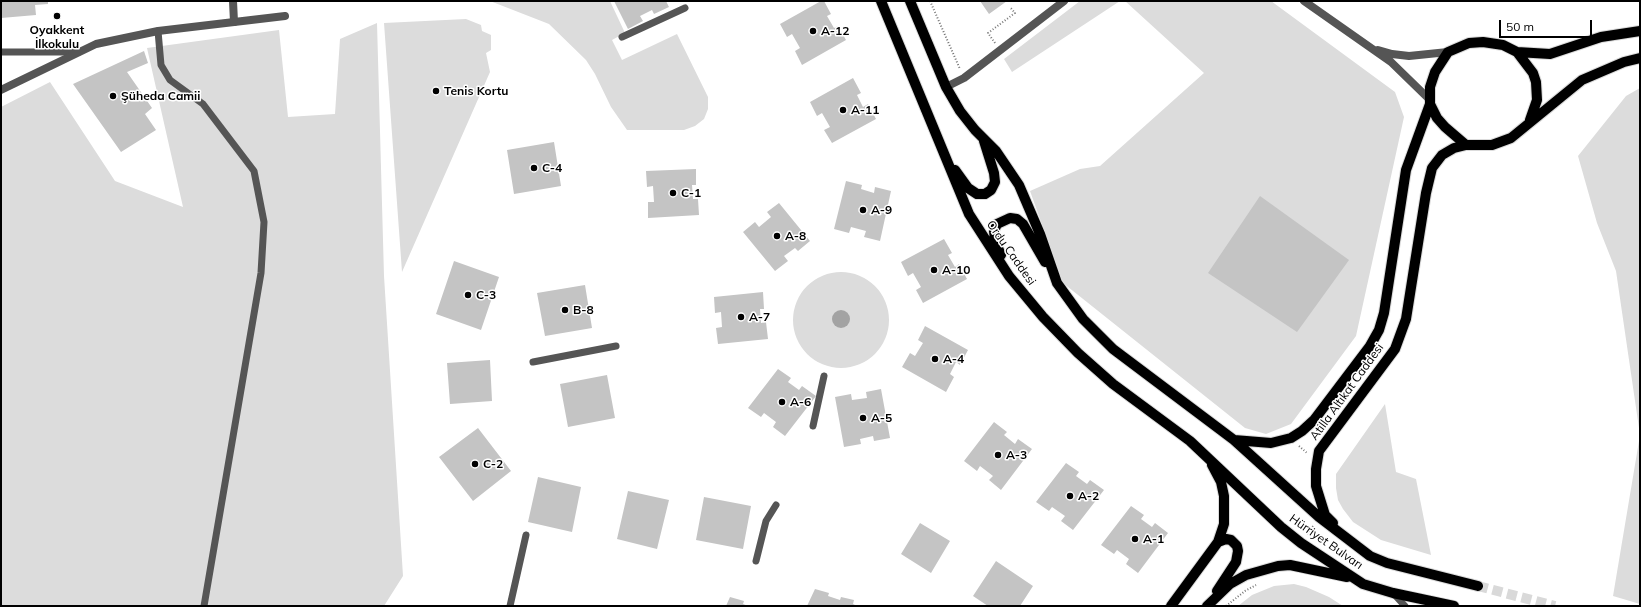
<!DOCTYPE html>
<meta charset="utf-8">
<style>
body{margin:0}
#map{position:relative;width:1641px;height:607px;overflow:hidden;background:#fff;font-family:Mulish,sans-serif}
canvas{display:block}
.frame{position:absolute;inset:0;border:2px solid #000;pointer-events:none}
.scale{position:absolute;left:1499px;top:20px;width:93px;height:18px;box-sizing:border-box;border:2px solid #000;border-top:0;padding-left:5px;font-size:12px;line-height:14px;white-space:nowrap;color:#000;-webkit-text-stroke:3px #fff;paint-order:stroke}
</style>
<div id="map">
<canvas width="1641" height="607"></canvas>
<div class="frame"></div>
<div class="scale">50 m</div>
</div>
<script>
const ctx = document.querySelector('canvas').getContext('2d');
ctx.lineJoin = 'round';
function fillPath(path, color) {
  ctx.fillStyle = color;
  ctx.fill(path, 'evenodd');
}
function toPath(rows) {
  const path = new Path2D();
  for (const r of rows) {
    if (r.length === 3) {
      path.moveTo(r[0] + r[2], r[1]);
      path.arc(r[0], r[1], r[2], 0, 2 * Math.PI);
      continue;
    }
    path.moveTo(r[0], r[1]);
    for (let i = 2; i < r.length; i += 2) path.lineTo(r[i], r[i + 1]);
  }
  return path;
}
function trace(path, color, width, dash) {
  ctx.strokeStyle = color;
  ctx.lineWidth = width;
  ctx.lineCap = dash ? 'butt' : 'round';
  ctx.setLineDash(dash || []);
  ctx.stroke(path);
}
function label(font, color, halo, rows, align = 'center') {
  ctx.font = font + ' Mulish,sans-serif';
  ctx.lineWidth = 3;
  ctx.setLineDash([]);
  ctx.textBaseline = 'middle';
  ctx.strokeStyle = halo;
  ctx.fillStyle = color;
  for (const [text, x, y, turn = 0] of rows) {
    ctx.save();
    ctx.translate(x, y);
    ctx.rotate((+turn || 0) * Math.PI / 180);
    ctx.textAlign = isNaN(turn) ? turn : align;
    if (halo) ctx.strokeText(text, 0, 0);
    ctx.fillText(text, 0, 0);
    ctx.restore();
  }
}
const green = toPath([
 [490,1,610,1,625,33,612,40,622,60,677,34,708,97,708,109,704,119,695,126,684,130,627,130,611,107,595,74,586,60,549,24],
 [1080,1,1120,1,1012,72,1004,59],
 [1125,1,1271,1,1395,92,1404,117,1356,336,1291,424,1266,434,1245,428,1063,283,1030,191,1080,169,1100,166,1204,73],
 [466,19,481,25,482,31,491,35,491,50,486,53,490,72,402,272,384,23],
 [377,23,384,276,403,576,384,606,1,606,1,107,50,82,115,181,183,207,147,48,279,30,288,117,335,114,340,39],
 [1640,88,1640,604,1613,596,1640,435,1616,271,1597,223,1578,156,1626,96],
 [841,320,48],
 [1385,404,1396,472,1416,479,1431,555,1381,540,1353,522,1343,509,1338,500,1336,488,1336,474],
 [1294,584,1306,587,1329,597,1343,606,1238,606,1252,595,1274,586]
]);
const water = toPath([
 [841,319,9]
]);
const building = toPath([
 [1,1,48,1,48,4,35,5,36,15,1,18],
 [614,1,666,1,669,7,654,14,652,10,640,16,643,21,628,29],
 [821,1,824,1,831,14,827,16,834,28,838,26,846,40,802,65,795,51,800,48,792,34,787,37,780,24],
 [980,1,1007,1,989,14],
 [144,51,148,63,127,72,152,108,145,114,156,130,121,152,73,84],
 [853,78,861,93,857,95,863,107,868,104,876,119,832,143,824,130,830,127,822,113,817,116,810,102],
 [554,142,561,186,514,194,507,150],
 [696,169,696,185,692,185,693,199,698,199,699,215,648,218,648,202,654,202,653,186,647,187,646,171],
 [846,181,862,185,861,189,874,193,875,187,891,191,880,241,864,237,866,231,851,227,849,233,834,229],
 [1260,196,1349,260,1297,332,1208,273],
 [779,203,810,241,798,251,795,248,784,256,788,261,775,271,743,232,755,222,759,227,771,217,767,212],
 [944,239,952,253,948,255,955,267,959,264,967,279,923,303,916,290,921,287,913,273,908,276,901,262],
 [454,261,499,277,481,330,436,314],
 [585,285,592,328,545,336,537,293],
 [763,292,764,309,760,309,761,323,766,322,768,339,718,344,716,328,722,327,721,312,715,313,714,297],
 [925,326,968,350,960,365,956,362,950,374,954,377,946,392,902,367,910,353,915,356,923,343,918,340],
 [490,360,492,401,450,404,447,363],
 [778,369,791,378,788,382,799,390,802,386,816,396,785,436,773,427,776,422,764,413,761,417,748,408],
 [607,375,615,418,568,427,560,384],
 [881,389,890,438,874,441,873,436,860,439,861,444,844,447,835,397,851,394,852,400,867,398,866,392],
 [994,422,1007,432,1004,435,1015,444,1018,439,1032,449,1001,490,989,480,993,476,980,466,977,471,964,461],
 [478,428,511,471,473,501,439,457],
 [1066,463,1079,472,1076,476,1087,484,1090,480,1104,490,1073,530,1061,521,1065,516,1052,507,1049,511,1036,502],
 [538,477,581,487,572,532,528,522],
 [628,491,669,500,657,549,617,539],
 [704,497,751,506,743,549,696,540],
 [1131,506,1144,515,1141,519,1152,527,1155,523,1168,533,1138,573,1126,564,1129,559,1117,550,1114,554,1101,545],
 [920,523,950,541,931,573,901,554],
 [996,561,1033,586,1020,606,988,606,973,596],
 [815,589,829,593,828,596,840,600,841,597,854,600,853,604,857,606,807,606],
 [730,597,744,601,743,604,748,606,726,606]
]);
const primaryTunnel = toPath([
 [1478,586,1555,606]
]);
const path = toPath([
 [930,1,960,69],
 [995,43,988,33,1015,13,1010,7],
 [1299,446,1307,453],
 [1307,534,1313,526],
 [1226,606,1245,591,1256,585]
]);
const service = toPath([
 [158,31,161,65,170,80,203,104,254,171,264,222,261,273,204,606],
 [622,37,685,8],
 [1,52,79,52],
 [533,362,616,346],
 [813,426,824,376],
 [756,561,766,521,776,505],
 [1393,593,1405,606],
 [510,606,526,535]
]);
const minor = toPath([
 [946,87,964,78,1064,1],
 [1,90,96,44,158,31,285,16]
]);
const tertiary = toPath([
 [233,1,234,22],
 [1304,1,1391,62,1429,99],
 [1378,50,1392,54,1409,56,1448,52]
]);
const primary = toPath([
 [881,1,969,214,1009,276,1043,317,1078,353,1113,384,1190,441,1281,527,1301,543,1363,584,1393,593,1454,606],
 [910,1,946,87,960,111,975,130,996,151,1019,185,1040,234,1057,283,1083,319,1113,349,1234,440,1319,517,1370,556,1387,563,1478,586],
 [1517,52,1533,73,1536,82,1537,100,1530,120],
 [1430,104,1437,118,1445,127,1466,145,1492,145,1511,138,1582,80,1624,62,1640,58],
 [955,170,968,188,977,194,985,194,991,190,995,182,994,173,984,141],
 [1001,255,995,241,994,231,997,224,1010,218,1017,219,1023,224,1045,262],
 [1234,440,1271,443,1291,438,1302,431,1314,420,1370,346,1379,330,1384,313,1406,170,1430,104,1430,87,1435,72,1448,52,1469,43,1483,42,1503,45,1517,52,1550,54,1601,37,1640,31],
 [1333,523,1325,515,1316,486,1316,469,1319,451,1395,349,1406,319,1426,193,1432,168,1442,155,1454,148,1466,145],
 [1217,591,1236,562,1238,551,1237,546,1231,540,1226,539,1218,542],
 [1171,606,1218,542,1224,524,1224,496,1221,482,1212,465],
 [1207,606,1230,584,1246,575,1278,566,1290,565,1347,577]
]);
const markers = [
 [57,16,4,"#000"],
 [813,31,4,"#000"],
 [436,91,4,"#000"],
 [113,96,4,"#000"],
 [843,110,4,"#000"],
 [534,168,4,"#000"],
 [673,193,4,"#000"],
 [863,210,4,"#000"],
 [777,236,4,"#000"],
 [934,270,4,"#000"],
 [468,295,4,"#000"],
 [565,310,4,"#000"],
 [741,317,4,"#000"],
 [935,359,4,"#000"],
 [782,402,4,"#000"],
 [863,418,4,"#000"],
 [998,455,4,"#000"],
 [475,464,4,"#000"],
 [1070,496,4,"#000"],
 [1135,539,4,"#000"]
];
const poiNames = [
 ["Oyakkent",57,30,"center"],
 ["İlkokulu",57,44,"center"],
 ["A-12",821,31],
 ["Tenis Kortu",444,91],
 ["Şüheda Camii",121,96],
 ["A-11",851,110],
 ["C-4",542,168],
 ["C-1",681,193],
 ["A-9",871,210],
 ["A-8",785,236],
 ["A-10",942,270],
 ["C-3",476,295],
 ["B-8",573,310],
 ["A-7",749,317],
 ["A-4",943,359],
 ["A-6",790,402],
 ["A-5",871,418],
 ["A-3",1006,455],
 ["C-2",483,464],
 ["A-2",1078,496],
 ["A-1",1143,539]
];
const streetNames = [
 ["Ordu Caddesi",1011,253,55],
 ["Atilla Altıkat Caddesi",1347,392,-54],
 ["Hürriyet Bulvarı",1326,542,35]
];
fillPath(green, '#dcdcdc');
fillPath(water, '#a3a3a3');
fillPath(building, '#c4c4c4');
trace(primaryTunnel, '#d9d9d9', 10, [10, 5]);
trace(primary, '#dbdbdb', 12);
trace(path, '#777', 2, [1, 2]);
trace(service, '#555', 7);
trace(minor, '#555', 8);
trace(tertiary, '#555', 8);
trace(primary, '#000', 10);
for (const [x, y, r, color] of markers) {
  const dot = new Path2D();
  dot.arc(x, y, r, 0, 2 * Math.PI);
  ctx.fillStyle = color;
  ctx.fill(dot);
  trace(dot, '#fff', 1.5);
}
label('bold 12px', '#000', '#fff', poiNames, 'left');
label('12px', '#000', '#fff', streetNames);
</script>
